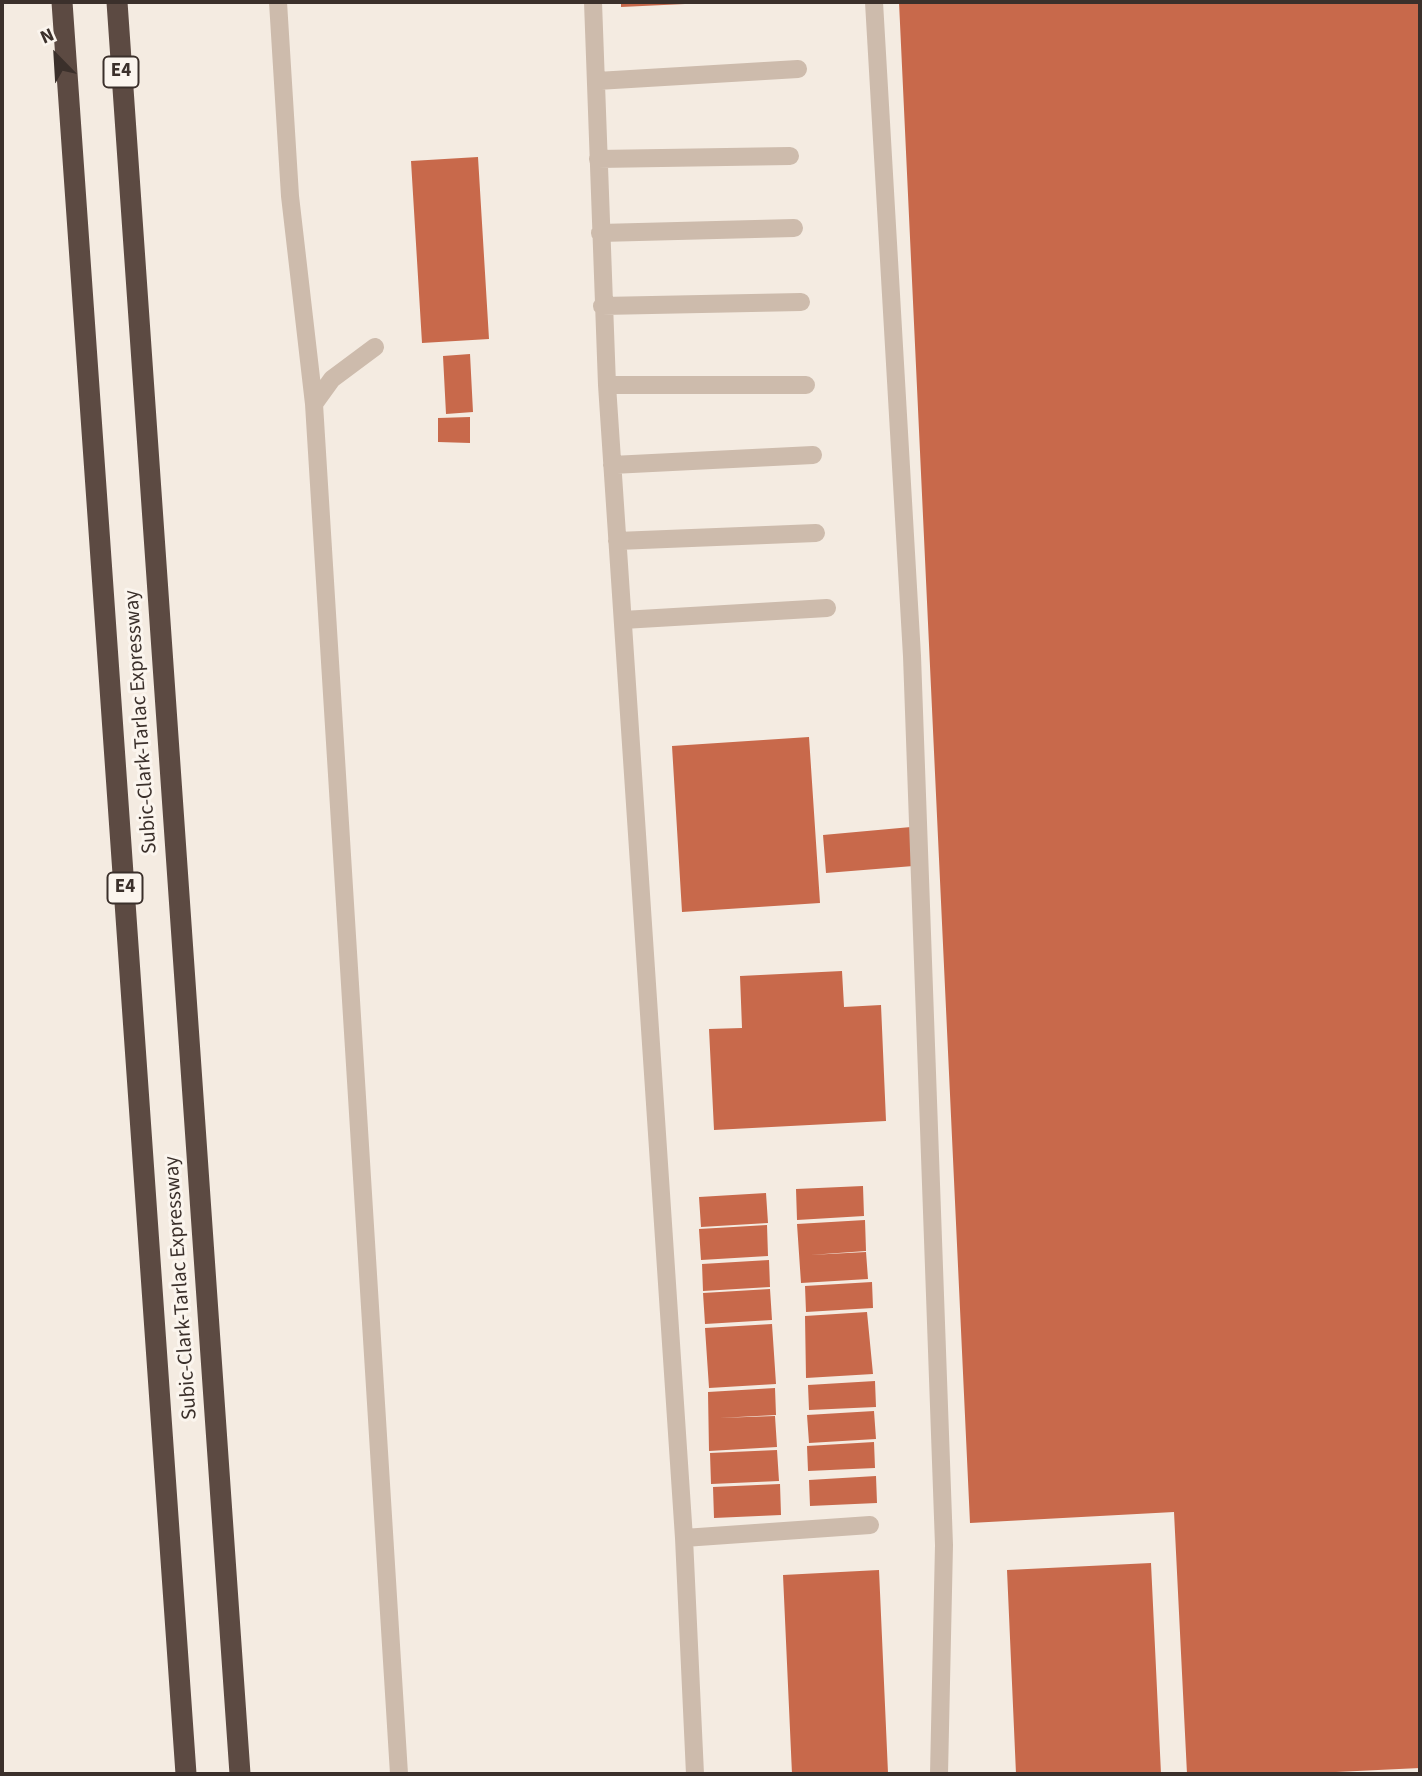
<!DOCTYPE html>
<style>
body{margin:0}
#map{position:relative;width:1422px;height:1776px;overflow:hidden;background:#f4ebe1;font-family:"Source Sans 3",sans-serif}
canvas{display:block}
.frame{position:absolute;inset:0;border:4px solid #3b302b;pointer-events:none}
.north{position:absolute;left:21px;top:21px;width:70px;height:70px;-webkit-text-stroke:5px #fbf5ee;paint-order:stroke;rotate:336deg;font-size:19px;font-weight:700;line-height:28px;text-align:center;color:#3b302b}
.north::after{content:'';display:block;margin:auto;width:24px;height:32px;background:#3b302b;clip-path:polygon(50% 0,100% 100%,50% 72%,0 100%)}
</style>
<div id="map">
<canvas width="1422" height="1776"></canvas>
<div class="frame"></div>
<div class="north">N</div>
</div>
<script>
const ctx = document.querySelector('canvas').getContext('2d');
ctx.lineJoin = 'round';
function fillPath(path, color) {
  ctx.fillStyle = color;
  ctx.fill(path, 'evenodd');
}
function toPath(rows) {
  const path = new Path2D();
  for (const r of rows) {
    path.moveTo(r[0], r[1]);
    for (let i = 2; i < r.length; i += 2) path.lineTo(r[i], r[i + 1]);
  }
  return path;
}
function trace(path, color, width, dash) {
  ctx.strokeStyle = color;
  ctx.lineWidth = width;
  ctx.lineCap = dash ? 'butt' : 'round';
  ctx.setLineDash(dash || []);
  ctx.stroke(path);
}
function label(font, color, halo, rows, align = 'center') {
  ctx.font = font + ' "Source Sans 3",sans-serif';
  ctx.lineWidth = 6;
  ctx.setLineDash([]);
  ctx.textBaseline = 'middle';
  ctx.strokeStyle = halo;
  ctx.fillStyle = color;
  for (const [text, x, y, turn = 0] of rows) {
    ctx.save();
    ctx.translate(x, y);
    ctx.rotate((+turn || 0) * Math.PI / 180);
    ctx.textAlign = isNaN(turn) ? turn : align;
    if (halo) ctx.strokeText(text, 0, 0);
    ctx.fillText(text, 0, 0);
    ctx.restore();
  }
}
const building = toPath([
 [621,2,685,2,685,4,621,7],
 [899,2,1420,2,1420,1768,1294,1774,1187,1774,1174,1512,970,1523],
 [478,157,489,339,422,343,411,161],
 [470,354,473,412,446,414,443,356],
 [470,417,470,443,438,442,438,418],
 [809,737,820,903,682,912,672,746],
 [922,826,926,865,826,873,823,835],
 [842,971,844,1007,881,1005,886,1121,714,1130,709,1029,742,1028,740,976],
 [863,1186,864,1216,797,1220,796,1189],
 [766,1193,768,1223,701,1227,699,1197],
 [865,1220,866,1251,810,1255,866,1252,868,1279,801,1283,797,1224],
 [767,1225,768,1256,701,1260,699,1229],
 [769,1260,770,1287,703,1291,702,1264],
 [872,1282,873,1308,806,1312,805,1286],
 [770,1289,772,1320,705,1324,703,1293],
 [867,1312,873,1374,806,1378,805,1316],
 [772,1324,776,1384,709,1388,705,1328],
 [875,1381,876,1407,809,1410,808,1385],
 [775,1388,776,1415,719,1418,775,1416,777,1447,709,1451,708,1392],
 [874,1411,876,1439,809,1443,807,1415],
 [874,1442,875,1468,808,1471,807,1446],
 [777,1450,779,1481,711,1484,710,1453],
 [876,1476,877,1503,810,1506,809,1480],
 [780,1484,781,1515,714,1518,713,1487],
 [1151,1563,1161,1774,1016,1774,1007,1570],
 [879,1570,888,1773,792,1774,783,1575]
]);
const lane = toPath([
 [278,2,290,196,314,404,399,1774],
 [593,2,607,385,684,1538,695,1774],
 [874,2,912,656,944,1545,939,1774],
 [597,81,798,69],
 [598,159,790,156],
 [600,233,794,228],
 [602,306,801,302],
 [607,385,806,385],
 [314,404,332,379,375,347],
 [612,465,813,455],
 [617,541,816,533],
 [623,620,827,608],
 [684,1538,870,1525]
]);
const highway = toPath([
 [62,2,186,1774],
 [117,2,240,1774]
]);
const shields = [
 [121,72,35],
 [125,888,35]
];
const shieldNames = [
 ["E4",121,72],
 ["E4",125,888]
];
const streetNames = [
 ["Subic-Clark-Tarlac Expressway",142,722,-94],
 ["Subic-Clark-Tarlac Expressway",182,1288,-94]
];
fillPath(building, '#c8694b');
trace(lane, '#cdbbac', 18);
trace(highway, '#5c4a42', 21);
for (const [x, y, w] of shields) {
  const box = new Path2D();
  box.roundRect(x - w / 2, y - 15.5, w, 31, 5);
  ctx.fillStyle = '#fbf5ee';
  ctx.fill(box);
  trace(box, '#3b302b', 2);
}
label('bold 19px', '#3b302b', null, shieldNames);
label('21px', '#3b302b', '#fbf5ee', streetNames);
</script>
